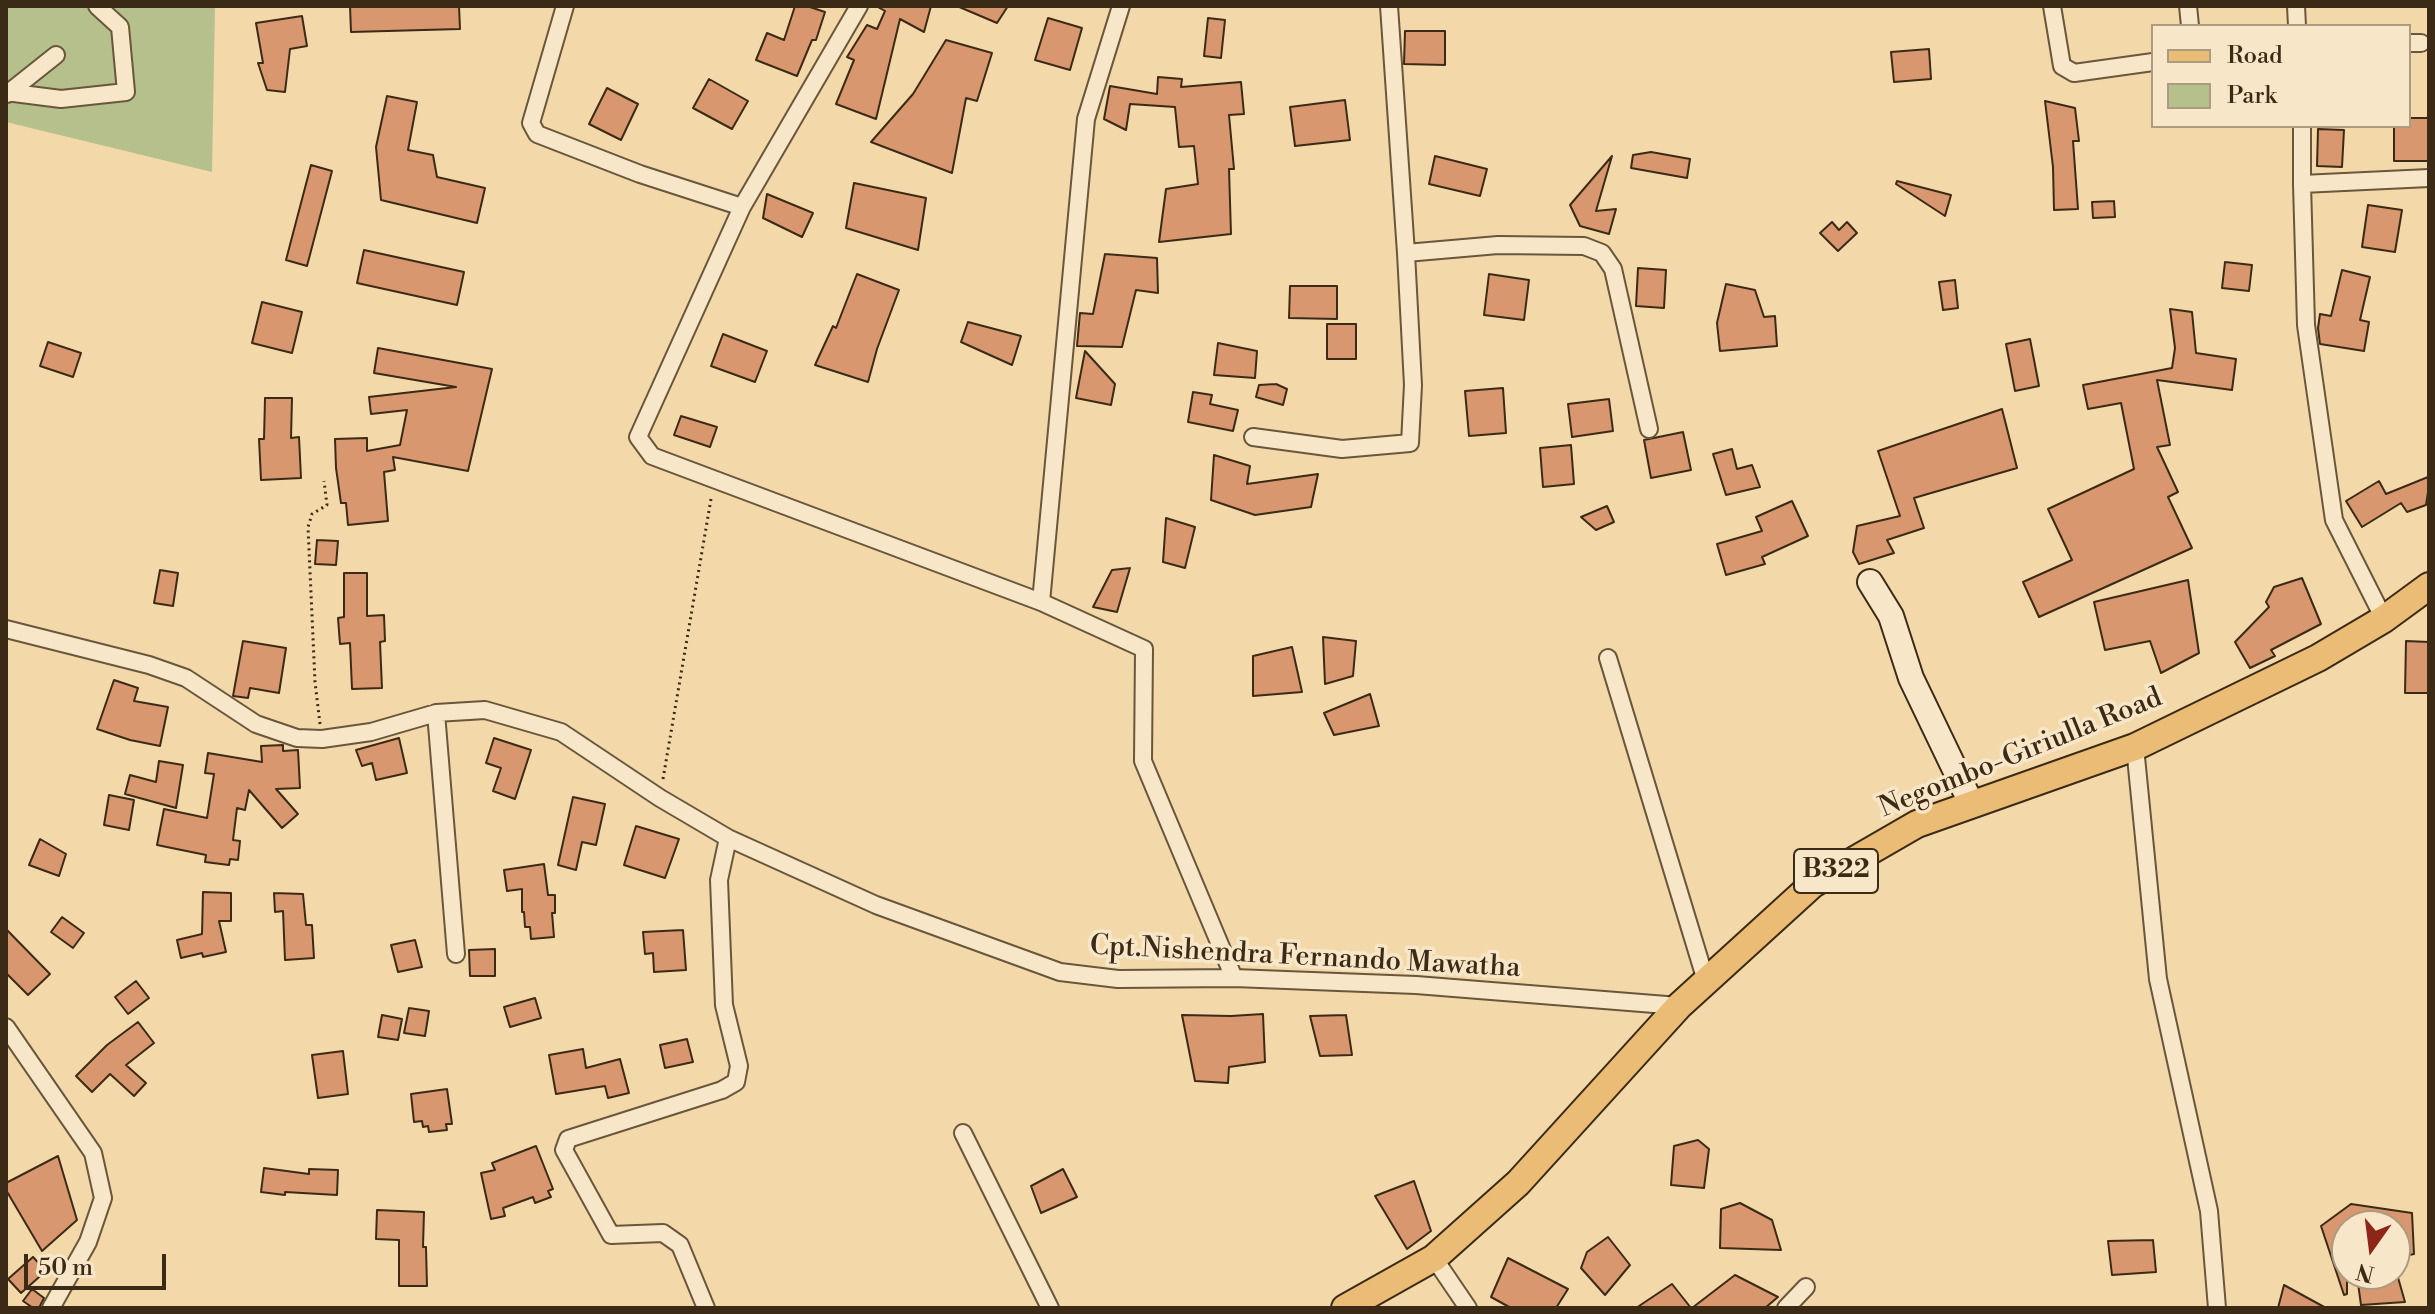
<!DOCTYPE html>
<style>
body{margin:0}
#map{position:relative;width:2435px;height:1314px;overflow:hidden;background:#f3d9aa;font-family:"Libre Bodoni",serif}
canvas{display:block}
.frame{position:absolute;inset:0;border:8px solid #3b2a16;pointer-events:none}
.legend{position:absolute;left:2151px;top:24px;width:260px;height:104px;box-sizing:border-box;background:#f7e6c8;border:2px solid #ac9b81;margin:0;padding:10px 14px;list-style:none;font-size:24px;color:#3b2a16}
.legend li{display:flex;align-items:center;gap:16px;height:40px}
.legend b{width:40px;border:2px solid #ac9b81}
.north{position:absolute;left:2331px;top:1210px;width:80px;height:80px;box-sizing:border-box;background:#f7e6c8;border:2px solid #ac9b81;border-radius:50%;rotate:194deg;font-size:22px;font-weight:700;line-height:32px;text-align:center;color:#3b2a16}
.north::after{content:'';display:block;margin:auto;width:28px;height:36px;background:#8f2418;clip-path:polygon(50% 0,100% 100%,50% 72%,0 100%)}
.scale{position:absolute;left:24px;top:1254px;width:142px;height:36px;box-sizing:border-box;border:4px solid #3b2a16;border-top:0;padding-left:10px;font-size:24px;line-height:28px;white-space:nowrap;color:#3b2a16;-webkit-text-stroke:6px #f7e6c8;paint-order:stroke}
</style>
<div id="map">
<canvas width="2435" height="1314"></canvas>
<div class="frame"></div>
<ul class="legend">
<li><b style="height:10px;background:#eabc75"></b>Road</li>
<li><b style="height:22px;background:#b6c08c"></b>Park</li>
</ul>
<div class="north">N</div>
<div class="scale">50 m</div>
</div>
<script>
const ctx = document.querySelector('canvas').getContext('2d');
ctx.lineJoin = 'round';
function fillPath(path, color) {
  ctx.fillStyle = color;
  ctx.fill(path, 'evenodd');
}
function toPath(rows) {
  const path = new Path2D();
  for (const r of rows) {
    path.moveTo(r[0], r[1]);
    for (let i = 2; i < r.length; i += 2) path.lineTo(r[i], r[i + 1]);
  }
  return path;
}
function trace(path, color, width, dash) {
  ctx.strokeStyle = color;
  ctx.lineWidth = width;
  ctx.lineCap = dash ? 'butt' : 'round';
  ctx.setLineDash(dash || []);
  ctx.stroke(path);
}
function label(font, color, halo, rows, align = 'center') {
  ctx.font = font + ' "Libre Bodoni",serif';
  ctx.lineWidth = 7;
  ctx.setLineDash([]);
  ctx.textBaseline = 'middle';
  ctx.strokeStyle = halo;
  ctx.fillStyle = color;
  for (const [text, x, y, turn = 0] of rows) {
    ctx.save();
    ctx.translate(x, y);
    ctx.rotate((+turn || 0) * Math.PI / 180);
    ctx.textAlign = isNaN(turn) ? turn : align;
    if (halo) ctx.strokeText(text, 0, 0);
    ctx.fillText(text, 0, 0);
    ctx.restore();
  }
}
const green = toPath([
 [6,6,215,6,212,172,6,122]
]);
const building = toPath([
 [350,6,459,6,460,29,351,32,350,6],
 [795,6,807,6,825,12,816,40,812,40,797,76,756,60,767,33,784,40,795,6],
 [876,6,931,6,924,32,900,19,876,119,836,104,854,60,847,57,867,25,877,29,885,11,876,6],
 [957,6,1008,6,997,23,957,6],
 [302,16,307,46,290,49,285,92,267,90,258,63,263,63,256,23,302,16],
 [1048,18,1082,28,1070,70,1035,60,1048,18],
 [1208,18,1225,20,1221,58,1204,56,1208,18],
 [1405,31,1445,31,1445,65,1404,64,1405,31],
 [946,40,992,53,977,101,966,98,952,173,871,142,913,94,946,40],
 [1929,49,1931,79,1894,82,1891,52,1929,49],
 [1158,77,1182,79,1181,87,1241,82,1244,114,1229,115,1234,169,1229,169,1231,234,1159,242,1166,189,1198,184,1194,146,1179,147,1175,107,1130,104,1126,130,1104,119,1110,86,1157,94,1158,77],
 [709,79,748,101,732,129,693,108,709,79],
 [607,88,638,104,621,140,589,124,607,88],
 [387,96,417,102,408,150,433,155,437,177,485,188,477,223,381,200,376,147,387,96],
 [1345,100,1350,140,1295,146,1290,107,1345,100],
 [2045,101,2075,108,2079,141,2073,141,2078,209,2054,210,2053,167,2045,101],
 [2409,118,2429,118,2429,161,2394,161,2394,126,2409,126,2409,118],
 [2318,129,2344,130,2342,167,2317,166,2318,129],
 [1651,152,1690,159,1687,178,1631,168,1633,155,1651,152],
 [1435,156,1487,169,1480,196,1429,184,1435,156],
 [1612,156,1596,211,1616,209,1609,234,1580,226,1570,205,1612,156],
 [311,165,332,171,307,266,286,260,311,165],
 [1897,181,1951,195,1945,216,1896,184,1897,181],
 [854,183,926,198,918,250,846,228,854,183],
 [767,194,813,213,802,237,763,218,767,194],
 [2114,201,2115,217,2093,218,2092,202,2114,201],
 [2368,205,2402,210,2395,252,2362,247,2368,205],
 [1832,222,1839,230,1847,222,1857,233,1838,251,1820,233,1832,222],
 [364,250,464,272,457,305,357,283,364,250],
 [1105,254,1157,258,1158,293,1136,290,1122,347,1077,346,1080,313,1093,314,1105,254],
 [2225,262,2252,265,2249,291,2222,288,2225,262],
 [1638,268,1666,270,1664,308,1636,306,1638,268],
 [2342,270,2370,277,2360,320,2369,322,2364,351,2320,344,2318,328,2320,314,2331,316,2342,270],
 [857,274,899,290,877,349,868,382,815,365,833,326,836,328,857,274],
 [1489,274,1529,280,1524,320,1484,315,1489,274],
 [1955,280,1958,308,1943,310,1939,282,1955,280],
 [1726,284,1755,290,1764,317,1775,316,1777,346,1720,351,1717,323,1726,284],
 [1290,286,1337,286,1337,319,1289,318,1290,286],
 [262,302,302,312,292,353,252,343,262,302],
 [2170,309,2192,312,2196,353,2236,359,2232,390,2157,380,2170,445,2157,447,2178,492,2168,497,2192,548,2039,617,2023,582,2072,560,2048,509,2134,469,2121,403,2088,409,2083,385,2172,368,2175,348,2170,309],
 [968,322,1021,336,1012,365,961,342,968,322],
 [1327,324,1356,324,1356,359,1327,359,1327,324],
 [723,334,767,351,755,382,711,366,723,334],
 [2030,339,2039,386,2015,391,2006,344,2030,339],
 [48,342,81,353,73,377,40,366,48,342],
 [1218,343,1257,351,1255,378,1214,375,1218,343],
 [378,348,492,369,468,471,393,457,395,470,384,472,388,521,348,525,346,503,341,503,336,468,335,439,367,438,367,451,400,445,407,410,371,414,369,397,456,387,374,373,378,348],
 [1085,351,1115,384,1111,405,1076,398,1085,351],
 [1276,384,1287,389,1283,405,1256,397,1259,385,1276,384],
 [1503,388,1506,433,1469,436,1465,391,1503,388],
 [1193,392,1212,395,1210,404,1238,410,1233,431,1188,422,1193,392],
 [265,398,292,398,291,438,299,437,301,478,261,480,259,439,264,439,265,398],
 [1609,399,1613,431,1572,437,1568,404,1609,399],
 [2002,409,2017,468,1914,498,1924,528,1887,540,1894,553,1859,564,1853,552,1857,526,1900,516,1878,451,2002,409],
 [681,416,717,427,710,447,674,435,681,416],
 [1683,432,1691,470,1651,478,1644,440,1683,432],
 [1571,445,1574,484,1543,487,1540,448,1571,445],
 [1732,449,1737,469,1752,465,1760,487,1726,495,1713,454,1732,449],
 [1214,455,1250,466,1247,484,1318,474,1311,507,1255,515,1211,500,1214,455],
 [2428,477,2429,486,2426,505,2407,512,2401,503,2362,527,2346,501,2379,481,2386,494,2428,477],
 [1792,501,1808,536,1762,557,1765,564,1726,575,1717,544,1762,531,1756,517,1792,501],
 [1607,506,1614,522,1596,530,1581,517,1607,506],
 [1166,518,1195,527,1185,568,1163,562,1166,518],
 [317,540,338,541,336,565,315,564,317,540],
 [1130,568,1117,612,1093,607,1112,570,1130,568],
 [160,570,178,573,173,606,154,603,160,570],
 [344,573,367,573,367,616,384,615,385,641,380,642,382,688,352,689,350,643,340,644,338,618,344,617,344,573],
 [2302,578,2321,624,2271,650,2275,656,2250,668,2235,642,2269,607,2266,602,2274,587,2302,578],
 [2188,580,2199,653,2161,673,2150,641,2105,650,2094,602,2188,580],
 [1323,637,1356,641,1353,676,1325,684,1323,637],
 [243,641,286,648,279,693,250,688,248,698,233,696,243,641],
 [2406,641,2429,642,2429,693,2405,693,2406,641],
 [1292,647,1302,692,1253,696,1253,656,1292,647],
 [114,680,138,688,134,701,168,707,160,746,130,740,97,729,114,680],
 [1370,694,1379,726,1334,735,1324,713,1370,694],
 [399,738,407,773,376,780,372,763,362,766,356,750,399,738],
 [494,738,531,750,515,799,493,791,501,768,486,763,494,738],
 [283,745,283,751,298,750,300,788,276,789,298,814,282,828,249,790,245,810,237,808,233,840,240,841,238,860,230,859,229,865,205,862,206,855,157,845,164,809,207,818,214,774,205,773,208,753,262,762,261,746,283,745],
 [159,761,183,765,176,808,125,794,130,775,156,782,159,761],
 [109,795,134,800,129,830,104,825,109,795],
 [573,797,605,804,596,845,582,842,576,870,558,865,573,797],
 [636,826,679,839,665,878,624,865,636,826],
 [40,839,66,854,59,876,29,865,40,839],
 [544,864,548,895,555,895,555,913,552,913,554,937,531,939,530,927,525,927,524,912,522,912,522,889,507,891,504,870,544,864],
 [203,892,231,893,231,921,219,921,226,952,203,957,202,953,181,958,177,940,202,934,203,892],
 [274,893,303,894,306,925,312,925,314,958,285,960,283,911,275,912,274,893],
 [62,917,84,933,73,948,51,932,62,917],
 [6,929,50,974,28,995,6,973,6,929],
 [683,930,686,970,654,972,653,953,645,954,643,932,683,930],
 [415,940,422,967,398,972,391,945,415,940],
 [495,949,495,976,470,976,469,950,495,949],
 [136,981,149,998,128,1014,115,997,136,981],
 [535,998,541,1018,510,1027,504,1007,535,998],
 [409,1008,429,1011,425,1036,404,1033,409,1008],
 [1263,1014,1265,1062,1229,1067,1228,1083,1195,1081,1182,1015,1231,1016,1263,1014],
 [382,1015,402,1019,398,1040,378,1037,382,1015],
 [1346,1015,1352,1055,1320,1056,1310,1016,1346,1015],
 [138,1022,154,1043,126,1065,146,1083,134,1096,110,1074,92,1092,76,1076,107,1045,138,1022],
 [687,1039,693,1062,665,1068,660,1045,687,1039],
 [583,1049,586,1068,620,1059,629,1093,608,1098,605,1086,556,1094,549,1055,583,1049],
 [343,1051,348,1094,318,1098,312,1055,343,1051],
 [447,1089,452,1124,446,1124,447,1130,429,1132,428,1126,423,1127,422,1121,414,1122,411,1094,447,1089],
 [1698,1140,1709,1149,1704,1188,1671,1185,1674,1146,1698,1140],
 [536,1146,553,1189,548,1191,551,1197,535,1203,533,1197,503,1208,505,1216,491,1219,481,1173,495,1170,492,1163,536,1146],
 [58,1156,77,1220,42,1251,6,1190,6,1183,58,1156],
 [264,1168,309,1174,309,1169,338,1170,337,1195,285,1192,285,1195,261,1192,264,1168],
 [1063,1169,1077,1197,1041,1213,1031,1186,1063,1169],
 [1414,1181,1431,1231,1407,1249,1375,1196,1414,1181],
 [1740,1203,1772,1220,1781,1250,1720,1248,1721,1209,1740,1203],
 [2351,1204,2412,1213,2414,1254,2395,1258,2395,1226,2347,1226,2347,1294,2344,1295,2321,1226,2351,1204],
 [377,1210,424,1212,423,1247,426,1247,427,1286,399,1286,399,1240,376,1239,377,1210],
 [1608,1237,1630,1265,1605,1295,1581,1268,1587,1252,1608,1237],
 [2153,1240,2156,1272,2112,1275,2108,1241,2153,1240],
 [33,1257,46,1271,21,1293,8,1279,33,1257],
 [1508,1258,1568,1289,1556,1308,1511,1308,1491,1297,1508,1258],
 [2368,1274,2397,1274,2405,1302,2361,1305,2357,1276,2368,1274],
 [1735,1275,1778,1297,1765,1308,1692,1308,1735,1275],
 [1672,1284,1691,1308,1636,1308,1672,1284],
 [2284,1285,2326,1308,2278,1308,2284,1285],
 [32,1289,44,1298,39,1308,33,1308,23,1301,32,1289]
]);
const path = toPath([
 [320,724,315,682,308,527,312,514,327,505,324,481],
 [663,779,711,499]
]);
const street = toPath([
 [565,6,531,123,537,134,640,174,742,207],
 [859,6,742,207,638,437,652,456,1041,602,1144,649,1143,761,1234,978],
 [1389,6,1406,253,1498,245,1584,246,1602,253,1613,269,1649,429],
 [2052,6,2062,66,2074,73,2153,62],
 [2188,6,2190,26],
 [2296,6,2297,26],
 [2409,43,2421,43],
 [6,92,61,99,126,92,120,27,97,6],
 [7,94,56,55],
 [2302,126,2302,184,2429,178],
 [2302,184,2306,325,2334,520,2384,619],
 [1253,437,1342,449,1410,443,1413,385,1406,253],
 [1041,602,1086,119,1121,6],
 [6,629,149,665,186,678,256,724,297,738,322,739,371,732,436,713,485,710,561,732,660,798,728,838,876,905,1060,972,1118,979,1234,978,1416,985,1679,1006],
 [1608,658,1706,981],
 [436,713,456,954],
 [2135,747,2158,979,2209,1211,2217,1308],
 [6,1027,93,1153,103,1198,88,1242,51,1308],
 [963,1133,1050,1308],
 [1434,1258,1468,1308],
 [706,1308,680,1245,663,1233,611,1235,564,1150,568,1139,722,1090,736,1082,739,1066,724,1005,719,880,728,838],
 [1786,1308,1806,1287]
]);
const secondary = toPath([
 [1870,582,1891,616,1911,678,1972,805]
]);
const primary = toPath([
 [1345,1308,1434,1258,1518,1183,1679,1006,1813,884,1917,824,2135,747,2318,658,2384,619,2429,586]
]);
const shields = [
 [1836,871,84]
];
const shieldNames = [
 ["B322",1836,871]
];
const streetNames = [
 ["Negombo-Giriulla Road",2021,754,-22],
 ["Cpt.Nishendra Fernando Mawatha",1305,958,3]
];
fillPath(green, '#b6c08c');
fillPath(building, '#d8976e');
trace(building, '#3b2a16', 2);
trace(street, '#69563b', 20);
trace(secondary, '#3b2a16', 28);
trace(primary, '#3b2a16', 30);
trace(path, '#3b2a16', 3, [2, 4]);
trace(street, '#f7e6c8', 16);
trace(secondary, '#f7e6c8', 24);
trace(primary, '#eabc75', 26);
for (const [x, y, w] of shields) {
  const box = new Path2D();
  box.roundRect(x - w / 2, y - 22, w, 44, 6);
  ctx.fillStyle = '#f7e6c8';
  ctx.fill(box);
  trace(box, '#3b2a16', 2);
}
label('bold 26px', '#3b2a16', null, shieldNames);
label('28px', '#3b2a16', '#f7e6c8', streetNames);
</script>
